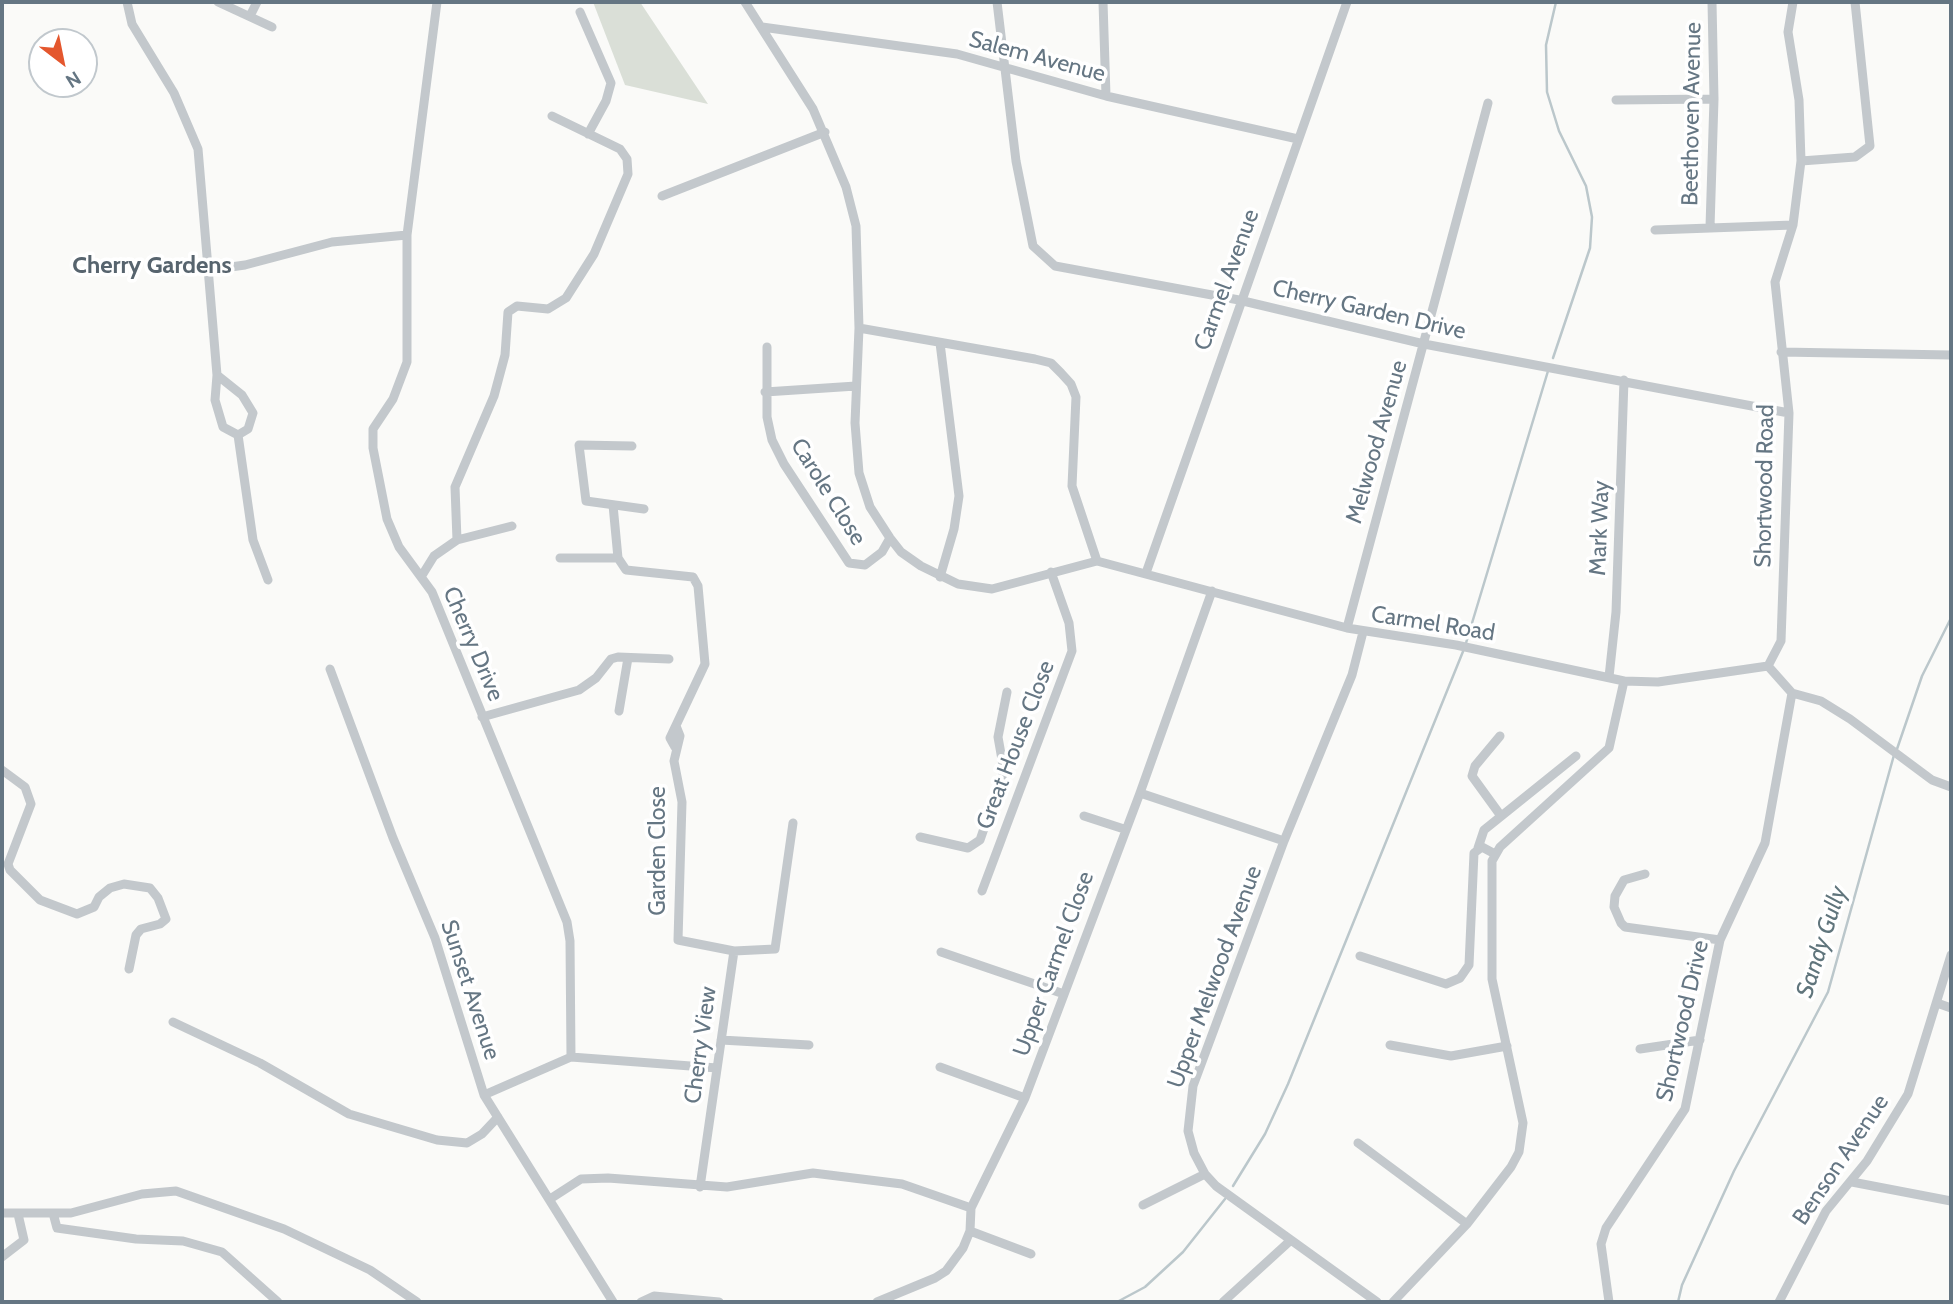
<!DOCTYPE html>
<style>
body{margin:0}
#map{position:relative;width:1953px;height:1304px;overflow:hidden;background:#fafaf8;font-family:Cabin,sans-serif}
canvas{display:block}
.frame{position:absolute;inset:0;border:4px solid #657683;pointer-events:none}
.north{position:absolute;left:28px;top:28px;width:70px;height:70px;box-sizing:border-box;background:#fff;border:2px solid #c1c8cd;border-radius:50%;rotate:148deg;font-size:19px;font-weight:700;line-height:28px;text-align:center;color:#657683}
.north::after{content:'';display:block;margin:auto;width:24px;height:32px;background:#e4572e;clip-path:polygon(50% 0,100% 100%,50% 72%,0 100%)}
</style>
<div id="map">
<canvas width="1953" height="1304"></canvas>
<div class="frame"></div>
<div class="north">N</div>
</div>
<script>
const ctx = document.querySelector('canvas').getContext('2d');
ctx.lineJoin = 'round';
function fillPath(path, color) {
  ctx.fillStyle = color;
  ctx.fill(path, 'evenodd');
}
function toPath(rows) {
  const path = new Path2D();
  for (const r of rows) {
    path.moveTo(r[0], r[1]);
    for (let i = 2; i < r.length; i += 2) path.lineTo(r[i], r[i + 1]);
  }
  return path;
}
function trace(path, color, width, dash) {
  ctx.strokeStyle = color;
  ctx.lineWidth = width;
  ctx.lineCap = dash ? 'butt' : 'round';
  ctx.setLineDash(dash || []);
  ctx.stroke(path);
}
function label(font, color, halo, rows, align = 'center') {
  ctx.font = font + ' Cabin,sans-serif';
  ctx.lineWidth = 7;
  ctx.setLineDash([]);
  ctx.textBaseline = 'middle';
  ctx.strokeStyle = halo;
  ctx.fillStyle = color;
  for (const [text, x, y, turn = 0] of rows) {
    ctx.save();
    ctx.translate(x, y);
    ctx.rotate((+turn || 0) * Math.PI / 180);
    ctx.textAlign = isNaN(turn) ? turn : align;
    if (halo) ctx.strokeText(text, 0, 0);
    ctx.fillText(text, 0, 0);
    ctx.restore();
  }
}
const green = toPath([
 [593,2,640,2,708,104,625,85]
]);
const stream = toPath([
 [1553,358,1590,248,1592,217,1586,186,1559,131,1547,92,1546,45,1556,2],
 [1466,643,1548,371],
 [1897,749,1922,676,1951,618],
 [1233,1186,1265,1134,1288,1084,1464,649],
 [1117,1302,1145,1287,1183,1252,1225,1199],
 [1678,1302,1682,1285,1734,1171,1828,992,1894,755]
]);
const minor = toPath([
 [127,2,132,24,174,93,198,149,217,375,215,400,223,427,238,435,248,429,253,413,242,395,217,375],
 [218,2,272,27],
 [437,2,407,235,407,362,393,399,373,429,373,448,387,519,399,547,432,592,567,922,570,941,571,1057],
 [745,2,813,109,846,187,856,226,859,328,855,423,859,473,870,507,890,538,901,552,921,566,958,584,992,589,1097,561,1347,628,1456,645,1624,681,1658,682,1768,666],
 [997,2,1016,161,1033,246,1055,266,1239,300,1424,344,1789,413],
 [1103,2,1106,96],
 [1793,2,1788,32,1799,100,1801,161,1793,225,1775,282,1789,413,1781,641,1768,666,1792,693,1821,701,1850,719,1932,780,1951,787],
 [580,12,611,83,606,101,588,134],
 [250,16,257,2],
 [762,27,957,54,1106,96,1298,139],
 [1616,100,1714,99],
 [1801,161,1855,157,1870,146,1855,2],
 [662,196,825,132],
 [1710,227,1714,99,1712,2],
 [1655,230,1793,225],
 [209,270,245,265,332,242,407,235],
 [859,328,1035,359,1051,363,1061,373,1071,384,1076,397,1072,486,1097,561],
 [767,347,767,417,772,440,784,464,849,563,865,565,882,552,890,538],
 [1781,352,1951,355],
 [765,392,856,386],
 [238,435,253,540,268,580],
 [632,446,579,445,586,501,644,509],
 [613,505,618,558,626,570,693,577,698,586,705,664,670,738,675,747],
 [457,540,455,487,494,396,505,355,508,312,517,306,548,309,566,298,594,254,628,174,627,159,620,149,552,116],
 [560,558,618,558],
 [1146,573,1347,2],
 [421,577,434,556,457,540,512,526],
 [940,577,954,529,959,496,940,343],
 [1347,628,1488,103],
 [1363,632,1352,675,1284,841,1193,1086,1188,1131,1194,1153,1205,1174,1216,1186,1377,1302],
 [330,669,393,838,435,938,484,1095,613,1302],
 [1609,677,1616,612,1624,380],
 [619,711,628,658],
 [482,717,579,690,596,678,611,659,618,657,669,659],
 [676,726,680,736,674,761,682,802,678,940,734,951,775,949,793,823],
 [1500,736,1475,766,1472,776,1501,816],
 [2,770,25,787,31,804,8,864,10,870,40,900,77,914,94,907,99,897,110,888,124,884,150,888,158,898,166,919,160,924,141,929,136,935,129,969],
 [1140,793,1284,841],
 [1084,816,1124,829],
 [920,837,968,848,980,840,1004,771,998,737,1007,692],
 [1478,848,1484,830,1576,756],
 [1645,874,1624,880,1615,896,1614,907,1621,923,1625,927,1720,940],
 [982,891,1072,651,1069,623,1051,572],
 [941,952,1064,994],
 [1360,956,1446,984,1460,978,1469,965,1474,853,1482,847,1495,854],
 [1937,1003,1951,1008],
 [173,1022,260,1063,349,1114,437,1140,467,1143,482,1134,498,1117],
 [721,1040,809,1045],
 [1390,1045,1451,1056,1507,1046],
 [1640,1049,1700,1040],
 [940,1067,1025,1098],
 [484,1095,571,1057,717,1068],
 [1358,1143,1467,1224],
 [1852,1182,1951,1201],
 [700,1187,734,951],
 [550,1199,581,1179,608,1178,727,1187,813,1173,902,1184,971,1208],
 [1143,1205,1205,1174],
 [2,1213,71,1213,142,1194,176,1191,284,1229,370,1270,417,1302],
 [53,1213,57,1228,136,1239,183,1241,222,1252,278,1302],
 [970,1231,1031,1254],
 [2,1257,24,1240,18,1214],
 [641,1302,654,1296,719,1302],
 [877,1302,935,1278,946,1271,963,1248,970,1231,971,1208,1025,1098,1140,793,1212,591],
 [1223,1302,1291,1240],
 [1393,1302,1467,1224,1511,1167,1519,1152,1523,1123,1492,979,1492,861,1500,847,1609,748,1624,681],
 [1609,1302,1601,1244,1606,1228,1685,1109,1720,940,1765,843,1792,693],
 [1779,1302,1826,1211,1867,1161,1908,1094,1951,955]
]);
const streetNames = [
 ["Salem Avenue",1037,57,15],
 ["Beethoven Avenue",1692,114,-89],
 ["Carmel Avenue",1227,280,-70],
 ["Cherry Garden Drive",1369,310,13],
 ["Melwood Avenue",1377,442,-74],
 ["Shortwood Road",1765,486,-89],
 ["Carole Close",828,492,58],
 ["Mark Way",1600,528,-88],
 ["Carmel Road",1433,624,9],
 ["Cherry Drive",473,644,67],
 ["Great House Close",1016,745,-69],
 ["Garden Close",658,851,-90],
 ["Upper Carmel Close",1054,964,-70],
 ["Upper Melwood Avenue",1215,977,-70],
 ["Sunset Avenue",470,990,72],
 ["Shortwood Drive",1683,1021,-77],
 ["Cherry View",701,1045,-82],
 ["Benson Avenue",1841,1160,-56]
];
const neighbourhoodNames = [
 ["Cherry Gardens",152,266]
];
const waterNames = [
 ["Sandy Gully",1822,942,-72]
];
fillPath(green, '#dadfd7');
trace(stream, '#bbc7cb', 2.5);
trace(minor, '#c3c8cc', 9);
label('23px', '#657683', '#fff', streetNames);
label('bold 24px', '#57646e', '#fff', neighbourhoodNames);
label('italic 24px', '#60757c', '#fff', waterNames);
</script>
